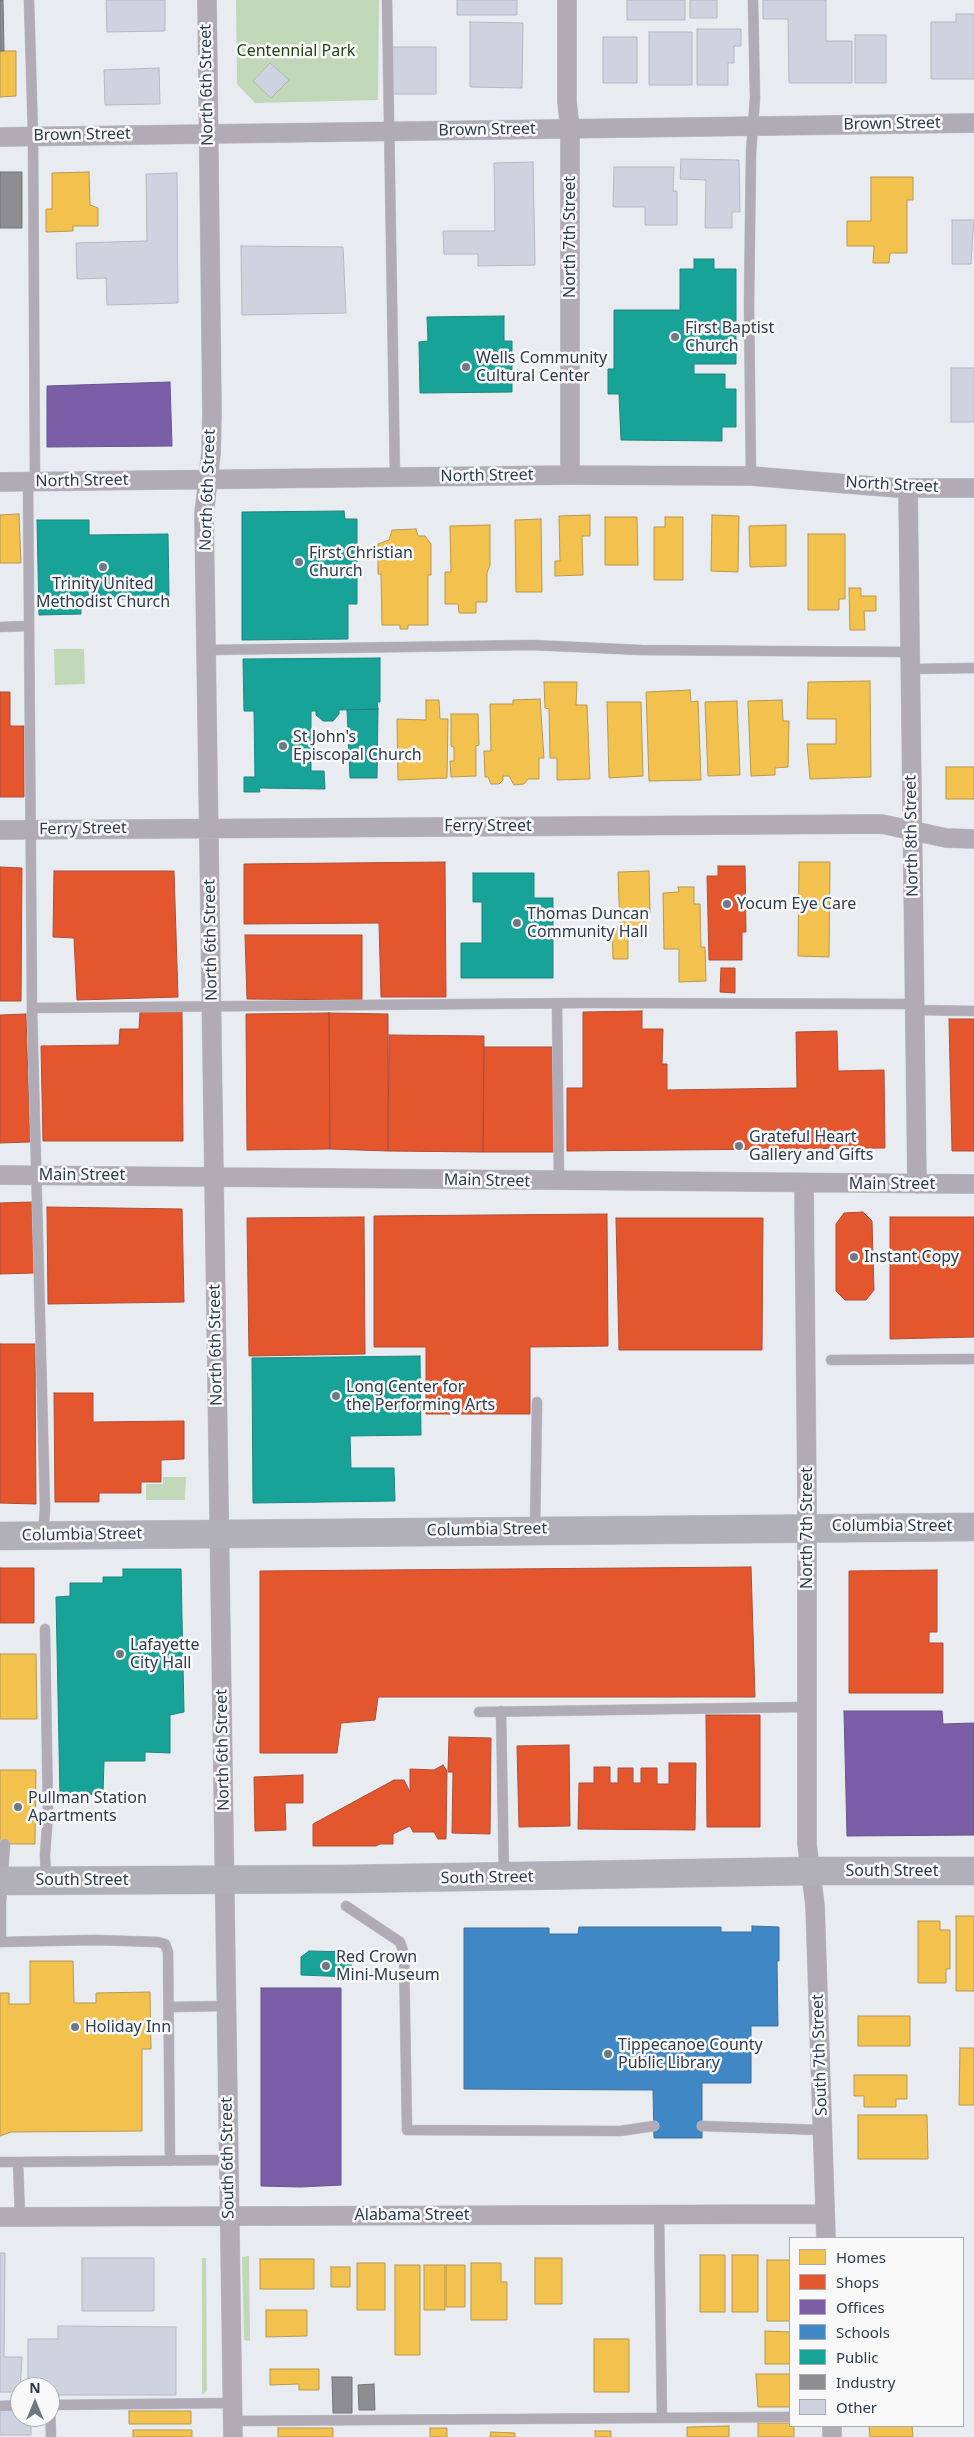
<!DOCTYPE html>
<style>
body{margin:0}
#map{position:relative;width:974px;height:2437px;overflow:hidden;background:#e8ecf1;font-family:"Noto Sans",sans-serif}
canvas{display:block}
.legend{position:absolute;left:789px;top:2237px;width:175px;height:190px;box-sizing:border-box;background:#f8f8f8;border:1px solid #a7acb4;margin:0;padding:6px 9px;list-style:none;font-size:15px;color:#2d3b4e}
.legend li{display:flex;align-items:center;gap:10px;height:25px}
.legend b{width:25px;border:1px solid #a7acb4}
.north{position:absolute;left:10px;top:2377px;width:50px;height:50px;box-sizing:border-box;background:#f8f8f8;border:1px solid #a7acb4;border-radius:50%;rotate:0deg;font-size:14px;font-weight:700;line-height:20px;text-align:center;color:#2d3b4e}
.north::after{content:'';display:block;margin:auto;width:18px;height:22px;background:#6e7987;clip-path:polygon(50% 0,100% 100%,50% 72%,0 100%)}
</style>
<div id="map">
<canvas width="974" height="2437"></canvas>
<ul class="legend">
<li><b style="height:14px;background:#f2c14e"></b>Homes</li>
<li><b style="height:14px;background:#e4572e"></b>Shops</li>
<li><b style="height:14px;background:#7b5ea7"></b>Offices</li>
<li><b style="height:14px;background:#3f88c5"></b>Schools</li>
<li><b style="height:14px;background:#17a398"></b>Public</li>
<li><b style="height:14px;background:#8d8d92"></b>Industry</li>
<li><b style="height:14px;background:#cfd3df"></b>Other</li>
</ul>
<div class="north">N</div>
</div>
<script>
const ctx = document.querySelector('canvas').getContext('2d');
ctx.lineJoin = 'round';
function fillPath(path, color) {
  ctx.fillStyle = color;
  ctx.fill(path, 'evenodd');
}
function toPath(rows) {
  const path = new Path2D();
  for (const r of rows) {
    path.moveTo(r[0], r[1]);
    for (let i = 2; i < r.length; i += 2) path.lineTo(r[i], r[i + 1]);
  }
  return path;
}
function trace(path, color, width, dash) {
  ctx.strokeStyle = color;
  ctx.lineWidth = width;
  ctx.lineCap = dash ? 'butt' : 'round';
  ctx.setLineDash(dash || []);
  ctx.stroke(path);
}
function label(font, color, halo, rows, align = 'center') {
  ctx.font = font + ' "Noto Sans",sans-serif';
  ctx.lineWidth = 5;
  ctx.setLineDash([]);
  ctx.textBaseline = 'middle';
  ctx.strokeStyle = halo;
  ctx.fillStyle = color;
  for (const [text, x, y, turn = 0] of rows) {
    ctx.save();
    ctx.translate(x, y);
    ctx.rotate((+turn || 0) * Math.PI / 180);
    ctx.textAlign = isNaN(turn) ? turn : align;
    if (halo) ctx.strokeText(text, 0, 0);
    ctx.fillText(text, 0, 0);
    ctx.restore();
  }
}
const green = toPath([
 [236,0,379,0,378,100,255,103,237,84],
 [54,649,84,649,85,684,55,685],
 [163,1477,186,1477,185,1500,146,1500,146,1484,163,1484],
 [249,2256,250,2341,244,2340,242,2257],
 [202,2258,206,2258,207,2391,202,2395]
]);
const homes = toPath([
 [0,51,16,51,16,96,0,97,0,51],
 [89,172,90,205,98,208,98,226,73,226,73,231,46,232,46,209,52,209,52,173,89,172],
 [871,177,913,177,913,200,907,200,907,253,890,253,889,263,873,263,874,246,847,246,847,221,871,221,871,177],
 [19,514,21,563,0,563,0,515,19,514],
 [590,515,590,536,582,536,583,575,555,576,555,561,560,561,559,516,590,515],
 [712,515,739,516,738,572,711,571,712,515],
 [605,517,637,517,638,565,605,565,605,517],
 [665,517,683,517,683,580,654,580,654,527,665,527,665,517],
 [541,519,542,592,516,592,515,520,541,519],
 [490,525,490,565,487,573,487,602,476,602,476,613,459,613,458,604,445,604,445,572,451,572,450,526,490,525],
 [786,525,786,566,750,567,749,526,786,525],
 [416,529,418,536,425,536,431,544,431,575,428,575,428,625,408,625,408,629,400,629,400,625,382,625,381,574,378,574,378,544,389,540,392,530,416,529],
 [808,534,845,534,845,599,839,599,839,610,808,610,808,534],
 [849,588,861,588,861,596,876,596,876,611,864,611,865,630,850,630,849,588],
 [870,681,871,777,810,779,807,744,836,744,836,719,807,719,808,682,870,681],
 [544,682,577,682,576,705,587,705,590,779,557,780,557,758,550,758,549,709,545,708,544,682],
 [690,690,691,702,698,701,701,780,649,781,646,692,690,690],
 [540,699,544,758,539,758,539,779,528,779,524,784,514,785,509,776,503,776,503,780,499,784,491,784,488,777,485,777,484,751,491,751,490,704,513,704,513,700,540,699],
 [426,700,439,700,440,719,448,719,447,778,398,780,397,719,426,720,426,700],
 [782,700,783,721,789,721,788,767,775,768,775,775,751,776,748,701,782,700],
 [737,701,740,775,708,776,705,702,737,701],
 [607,702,641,702,643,776,609,778,607,702],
 [451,714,478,714,479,745,476,746,476,776,451,777,450,761,454,761,454,747,451,746,451,714],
 [946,767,974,767,974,799,946,799,946,767],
 [799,862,830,862,829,957,798,956,799,862],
 [649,871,650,913,646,912,647,930,628,931,628,959,613,959,612,927,620,927,618,872,649,871],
 [678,887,694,887,694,904,700,904,701,947,705,947,706,981,679,982,679,949,664,949,663,893,679,892,678,887],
 [0,1654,36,1654,37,1719,0,1719,0,1654],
 [0,1770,36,1770,35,1844,0,1844,0,1770],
 [956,1916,974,1916,974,1991,956,1991,956,1916],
 [918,1921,940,1921,940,1930,950,1930,950,1969,946,1969,946,1983,918,1983,918,1921],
 [30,1961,73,1961,74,2003,96,2003,96,1993,150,1992,151,2049,142,2049,142,2131,11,2132,0,2136,0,1993,9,1993,9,2004,30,2004,30,1961],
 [858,2016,910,2016,910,2046,858,2046,858,2016],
 [960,2048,974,2048,974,2105,959,2105,960,2048],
 [854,2075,907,2075,907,2099,896,2099,896,2107,864,2107,864,2096,854,2096,854,2075],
 [858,2115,927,2115,928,2159,858,2159,858,2115],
 [700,2255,725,2255,725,2312,700,2312,700,2255],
 [732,2255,758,2255,758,2312,732,2312,732,2255],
 [535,2258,562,2258,562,2304,535,2304,535,2258],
 [260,2259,314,2259,314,2289,260,2289,260,2259],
 [767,2260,790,2260,790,2321,767,2321,767,2260],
 [357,2263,385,2263,385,2310,357,2310,357,2263],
 [471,2263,501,2263,501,2282,507,2282,507,2320,471,2320,471,2263],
 [395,2265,420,2265,420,2355,395,2355,395,2265],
 [424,2265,445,2265,445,2310,424,2310,424,2265],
 [446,2265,465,2265,465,2307,446,2307,446,2265],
 [331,2267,350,2267,350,2287,331,2287,331,2267],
 [266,2310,307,2310,307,2336,266,2337,266,2310],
 [765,2331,790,2332,790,2364,765,2364,765,2331],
 [594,2339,629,2339,629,2392,594,2392,594,2339],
 [270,2369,319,2369,319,2390,299,2390,299,2384,270,2385,270,2369],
 [756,2374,790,2374,790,2407,758,2407,756,2374],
 [129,2411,191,2411,191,2424,129,2424,129,2411],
 [758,2423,790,2423,790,2426,794,2426,794,2437,758,2437,758,2423],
 [729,2426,729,2437,687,2437,687,2427,729,2426],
 [869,2426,912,2426,913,2437,870,2437,869,2426],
 [278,2428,333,2428,333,2437,278,2437,278,2428],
 [430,2428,447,2428,447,2437,430,2437,430,2428],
 [133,2430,192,2430,192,2437,133,2437,133,2430],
 [595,2431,611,2431,611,2437,595,2437,595,2431],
 [491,2432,515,2433,515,2437,490,2437,491,2432]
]);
const shops = toPath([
 [0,692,10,692,10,726,24,726,24,797,0,797,0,692],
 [445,862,446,997,381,997,379,923,244,924,244,864,445,862],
 [718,866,745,866,746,932,742,932,742,960,709,960,707,876,718,876,718,866],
 [0,867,22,868,21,1001,0,1001,0,867],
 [54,871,174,871,178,997,77,1000,74,938,53,937,54,871],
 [245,935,362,935,362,1000,247,999,245,935],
 [721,968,735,968,735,993,720,992,721,968],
 [642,1011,642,1029,663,1029,662,1064,667,1064,667,1090,797,1088,796,1032,837,1031,838,1071,884,1070,885,1148,567,1151,567,1088,583,1088,583,1012,642,1011],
 [140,1012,182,1012,183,1141,43,1141,41,1046,119,1045,120,1029,139,1029,140,1012],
 [329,1013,388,1014,388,1151,330,1149,329,1013],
 [329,1013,330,1149,247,1150,246,1014,329,1013],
 [26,1014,30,1142,0,1143,0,1015,26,1014],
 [949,1019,974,1019,974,1151,952,1151,949,1019],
 [389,1035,484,1036,483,1152,388,1151,389,1035],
 [484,1047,553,1047,554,1152,483,1152,484,1047],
 [32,1202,34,1273,0,1274,0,1203,32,1202],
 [47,1207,182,1209,184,1302,48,1304,47,1207],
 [863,1212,872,1221,874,1290,866,1300,845,1300,836,1291,836,1224,844,1213,863,1212],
 [607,1214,608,1346,530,1347,530,1414,426,1414,426,1347,374,1347,374,1216,607,1214],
 [364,1217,365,1354,249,1356,247,1218,364,1217],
 [890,1217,974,1217,974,1337,890,1339,890,1217],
 [616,1218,763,1218,762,1350,619,1350,616,1218],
 [0,1344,35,1344,36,1504,0,1503,0,1344],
 [54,1393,93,1393,93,1422,184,1421,184,1459,161,1460,161,1482,141,1482,141,1493,99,1493,99,1502,55,1502,54,1393],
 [751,1567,755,1697,378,1697,375,1720,341,1723,337,1753,260,1753,260,1571,751,1567],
 [0,1568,34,1568,34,1623,0,1623,0,1568],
 [937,1570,937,1632,929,1632,929,1643,943,1643,943,1693,849,1693,849,1571,937,1570],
 [706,1715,760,1715,760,1827,707,1827,706,1715],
 [449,1737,491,1738,490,1834,452,1833,453,1772,448,1772,449,1737],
 [569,1745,570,1826,519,1827,517,1746,569,1745],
 [669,1763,696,1763,695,1830,578,1829,579,1783,594,1783,594,1767,610,1767,610,1783,618,1783,618,1768,633,1768,633,1783,641,1783,641,1768,657,1768,657,1784,669,1784,669,1763],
 [443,1765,447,1771,446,1839,438,1839,434,1832,413,1832,410,1826,393,1834,393,1844,380,1844,376,1846,313,1846,313,1824,394,1780,404,1780,410,1792,410,1769,434,1770,443,1765],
 [303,1775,303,1803,285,1803,286,1830,255,1831,254,1777,303,1775]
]);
const offices = toPath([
 [170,382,172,446,47,447,47,386,170,382],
 [844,1711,942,1711,943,1724,974,1723,974,1835,847,1836,844,1711],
 [261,1988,341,1988,341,2185,301,2187,261,2186,261,1988]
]);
const schools = toPath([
 [752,1926,779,1927,779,1961,777,1961,778,2026,751,2026,751,2083,702,2083,702,2138,654,2138,653,2090,464,2089,464,1928,549,1928,549,1934,578,1934,579,1927,721,1927,721,1932,752,1932,752,1926]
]);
const public = toPath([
 [694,259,714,259,714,269,736,269,736,364,694,364,694,374,725,374,725,389,736,389,736,427,722,427,722,441,621,440,619,394,608,394,608,369,614,369,614,310,680,310,680,269,694,269,694,259],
 [504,316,504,341,512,341,512,392,420,393,419,342,428,341,427,317,504,316],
 [344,511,345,519,357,519,357,604,348,604,348,639,242,640,242,512,344,511],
 [37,520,89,520,89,535,168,534,169,598,81,600,81,614,39,615,37,520],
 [380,658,380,702,377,702,378,709,339,710,339,714,333,721,323,721,316,715,316,711,311,711,311,771,324,771,325,789,259,788,260,792,244,792,244,777,255,777,254,711,244,711,243,659,380,658],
 [378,709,377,778,350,778,347,710,378,709],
 [473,873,534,873,534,898,553,898,553,978,461,978,461,943,482,943,482,902,473,902,473,873],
 [420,1356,421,1435,350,1436,351,1468,394,1468,395,1501,253,1503,252,1358,420,1356],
 [123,1569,181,1569,184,1712,170,1715,170,1753,145,1752,145,1761,104,1761,103,1794,60,1795,56,1597,70,1596,70,1583,103,1583,103,1577,123,1577,123,1569],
 [309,1951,352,1952,351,1977,301,1975,301,1957,309,1951]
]);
const industry = toPath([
 [0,0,3,0,4,51,0,51,0,0],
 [0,172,22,172,22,228,0,228,0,172],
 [332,2377,352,2377,352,2413,333,2413,332,2377],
 [374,2384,375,2410,359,2410,358,2385,374,2384]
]);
const building = toPath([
 [106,0,165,0,165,31,107,32,106,0],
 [457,0,517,0,517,15,457,15,457,0],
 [627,0,685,0,685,20,627,20,627,0],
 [690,0,717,0,717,18,690,18,690,0],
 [763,0,826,0,826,41,852,41,852,83,789,83,788,19,763,19,763,0],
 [956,14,974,14,974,79,931,79,931,22,956,22,956,14],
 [470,22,523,23,522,88,470,87,470,22],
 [697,29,741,29,741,46,734,46,734,63,728,63,728,85,697,85,697,29],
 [649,32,692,32,692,85,649,85,649,32],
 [855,35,886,35,886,83,855,83,855,35],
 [603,37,637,37,637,83,603,83,603,37],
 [392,47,436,47,436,94,392,94,392,47],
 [270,63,289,80,271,98,253,81,270,63],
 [159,68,160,104,105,105,104,70,159,68],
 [681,159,739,160,740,212,732,212,732,228,705,228,706,180,680,179,681,159],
 [533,162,535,265,478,266,478,254,444,254,443,231,495,231,494,163,533,162],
 [614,167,674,167,673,191,677,191,677,225,645,225,645,207,613,207,614,167],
 [177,173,178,303,107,305,106,278,77,279,76,243,147,241,146,174,177,173],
 [952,220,974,220,971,264,952,264,952,220],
 [241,246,343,247,346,313,242,315,241,246],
 [951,368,974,368,974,422,951,422,951,368],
 [0,2253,5,2253,4,2357,22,2357,20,2392,0,2392,0,2253],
 [82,2258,154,2258,154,2311,82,2311,82,2258],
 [58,2326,176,2327,176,2395,50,2395,50,2387,28,2387,28,2339,58,2339,58,2326],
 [0,2408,20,2408,20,2417,31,2417,31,2435,0,2435,0,2408]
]);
const lane = toPath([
 [29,0,33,136,35,482],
 [387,0,395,478],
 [751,476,749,305,751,153,755,98,753,0],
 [28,482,32,1008,45,1509,43,1534],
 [0,627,29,626],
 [207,650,532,645,641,650,910,652],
 [911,669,974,668],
 [557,1004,559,1182],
 [32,1008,584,1003,916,1004],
 [916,1010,974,1011],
 [831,1360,974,1359],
 [535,1530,537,1402],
 [45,1629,48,1814,45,1854,46,1880],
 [501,1711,504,1877],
 [479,1712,807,1707],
 [346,1906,400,1942,404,1954,407,2130,620,2131,654,2126],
 [0,1942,95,1940,158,1942,165,1944,168,1952,170,2161],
 [1,1942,1,1903,5,1844],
 [169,2007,226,2006],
 [702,2126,822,2130],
 [0,2162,18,2162],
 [659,2214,662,2418],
 [20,2217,18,2162,227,2160],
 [50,2405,232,2403],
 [50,2405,51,2437],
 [0,2406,20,2405],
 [232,2421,790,2417]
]);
const street = toPath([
 [207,0,212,414,211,453,204,514,233,2437],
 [567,0,567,102,570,128,570,475],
 [0,137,974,123],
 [0,482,570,475,751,476,897,488,974,488],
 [908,488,917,1184],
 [0,830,882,824,946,838,974,839],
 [0,1175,974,1184],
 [804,1184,807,1504,807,1844,815,1905,826,2238],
 [0,2217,825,2214],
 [832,2426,832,2437]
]);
const primary = toPath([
 [0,1536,974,1527],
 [0,1881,346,1879,811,1871,974,1871]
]);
const markers = [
 [675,337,5,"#6e7987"],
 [466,367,5,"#6e7987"],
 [299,562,5,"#6e7987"],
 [103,567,5,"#6e7987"],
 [283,746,5,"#6e7987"],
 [727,904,5,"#6e7987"],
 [517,923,5,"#6e7987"],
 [739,1146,5,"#6e7987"],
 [854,1257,5,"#6e7987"],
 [336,1396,5,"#6e7987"],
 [120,1654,5,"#6e7987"],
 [18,1807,5,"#6e7987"],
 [326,1966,5,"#6e7987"],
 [75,2027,5,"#6e7987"],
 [608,2054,5,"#6e7987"]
];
const parkNames = [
 ["Centennial Park",296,51]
];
const streetNames = [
 ["North 6th Street",207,85,-91],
 ["Brown Street",892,124,-1],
 ["Brown Street",487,130,-1],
 ["Brown Street",82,135,-1],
 ["North 7th Street",570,237,-90],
 ["North Street",487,476,-1],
 ["North Street",82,481,-1],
 ["North Street",892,485,3],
 ["North 6th Street",208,490,-88],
 ["Ferry Street",488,826],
 ["Ferry Street",83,829,-1],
 ["North 8th Street",912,836,-91],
 ["North 6th Street",211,940,-91],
 ["Main Street",82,1175],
 ["Main Street",487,1181,1],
 ["Main Street",892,1184],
 ["North 6th Street",216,1345,-91],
 ["Columbia Street",892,1526],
 ["North 7th Street",807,1528,-90],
 ["Columbia Street",487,1530,-1],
 ["Columbia Street",82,1535,-1],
 ["North 6th Street",223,1750,-91],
 ["South Street",892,1871],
 ["South Street",487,1878,-1],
 ["South Street",82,1880],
 ["South 7th Street",820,2055,-92],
 ["South 6th Street",228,2158,-91],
 ["Alabama Street",412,2215]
];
const poiNames = [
 ["First Baptist",685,328],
 ["Church",685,346],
 ["Wells Community",476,358],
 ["Cultural Center",476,376],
 ["First Christian",309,553],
 ["Church",309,571],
 ["Trinity United",103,584,"center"],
 ["Methodist Church",103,602,"center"],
 ["St John's",293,737],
 ["Episcopal Church",293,755],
 ["Yocum Eye Care",737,904],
 ["Thomas Duncan",527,914],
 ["Community Hall",527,932],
 ["Grateful Heart",749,1137],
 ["Gallery and Gifts",749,1155],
 ["Instant Copy",864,1257],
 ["Long Center for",346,1387],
 ["the Performing Arts",346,1405],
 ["Lafayette",130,1645],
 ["City Hall",130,1663],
 ["Pullman Station",28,1798],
 ["Apartments",28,1816],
 ["Red Crown",336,1957],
 ["Mini-Museum",336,1975],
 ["Holiday Inn",85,2027],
 ["Tippecanoe County",618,2045],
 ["Public Library",618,2063]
];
fillPath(green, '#c0d8b8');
fillPath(homes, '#f2c14e');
trace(homes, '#b7994e', 1);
fillPath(shops, '#e4572e');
trace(shops, '#ad4f38', 1);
fillPath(offices, '#7b5ea7');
trace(offices, '#64548c', 1);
fillPath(schools, '#3f88c5');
trace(schools, '#3a71a1', 1);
fillPath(public, '#17a398');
trace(public, '#1e8482', 1);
fillPath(industry, '#8d8d92');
trace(industry, '#70747e', 1);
fillPath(building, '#cfd3df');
trace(building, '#b4b8c3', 1);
trace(lane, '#c3c9d0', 11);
trace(street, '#c3c9d0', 20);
trace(primary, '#c3c9d0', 29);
trace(lane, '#b0abb5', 10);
trace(street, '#b0abb5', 19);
trace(primary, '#b1afb8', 28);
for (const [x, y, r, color] of markers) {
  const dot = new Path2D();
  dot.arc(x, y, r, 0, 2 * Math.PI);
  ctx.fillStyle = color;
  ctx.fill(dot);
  trace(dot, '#f8f8f8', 2);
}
label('16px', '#284415', '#f8f8f8', parkNames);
label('16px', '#2d3b4e', '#f8f8f8', streetNames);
label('16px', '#2d3b4e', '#f8f8f8', poiNames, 'left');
</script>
